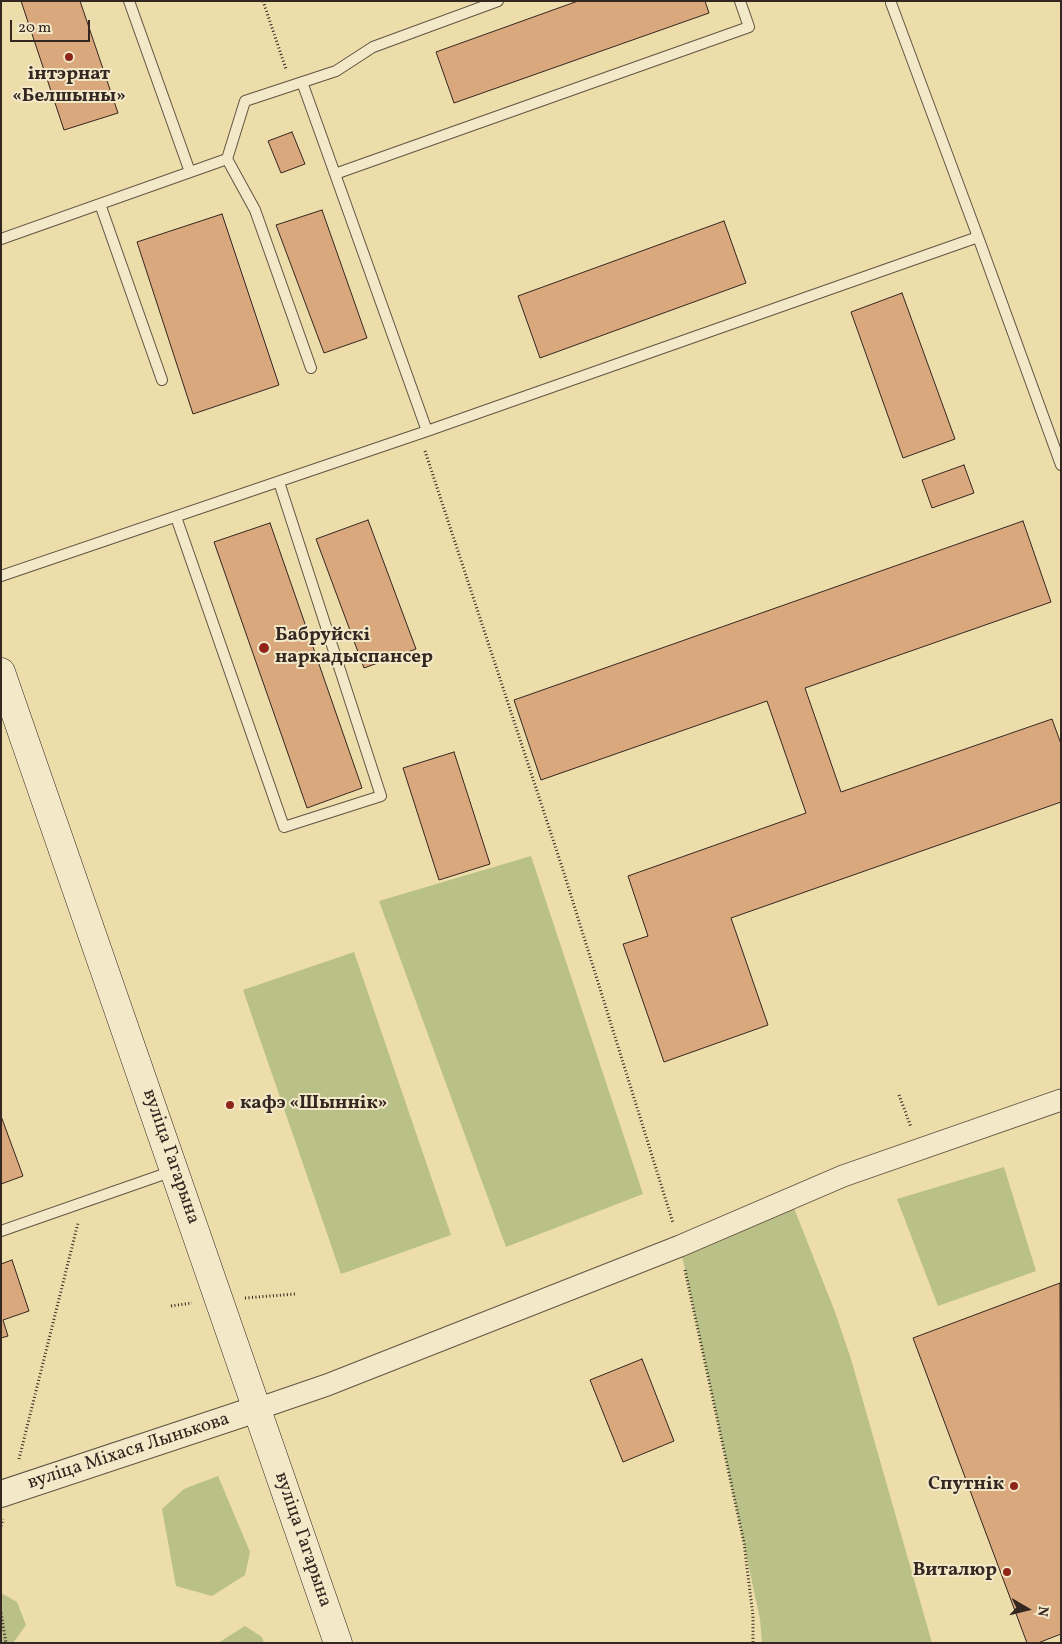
<!DOCTYPE html>
<meta charset="utf-8">
<style>
body{margin:0}
#map{position:relative;width:1062px;height:1644px;overflow:hidden;background:#ecddaa;font-family:Vollkorn,serif}
canvas{display:block}
.frame{position:absolute;inset:0;border:2px solid #342620;pointer-events:none}
.north{position:absolute;left:1002px;top:1584px;width:50px;height:50px;-webkit-text-stroke:4px #f3e9c8;paint-order:stroke;rotate:98deg;font-size:14px;font-weight:700;line-height:20px;text-align:center;color:#342620}
.north::after{content:'';display:block;margin:auto;width:18px;height:22px;background:#342620;clip-path:polygon(50% 0,100% 100%,50% 72%,0 100%)}
.scale{position:absolute;left:10px;top:20px;width:80px;height:22px;box-sizing:border-box;border:2px solid #342620;border-top:0;padding-left:6px;font-size:15px;line-height:18px;white-space:nowrap;color:#342620;-webkit-text-stroke:4px #f3e9c8;paint-order:stroke}
</style>
<div id="map">
<canvas width="1062" height="1644"></canvas>
<div class="frame"></div>
<div class="north">N</div>
<div class="scale">20 m</div>
</div>
<script>
const ctx = document.querySelector('canvas').getContext('2d');
ctx.lineJoin = 'round';
function fillPath(path, color) {
  ctx.fillStyle = color;
  ctx.fill(path, 'evenodd');
}
function toPath(rows) {
  const path = new Path2D();
  for (const r of rows) {
    path.moveTo(r[0], r[1]);
    for (let i = 2; i < r.length; i += 2) path.lineTo(r[i], r[i + 1]);
  }
  return path;
}
function trace(path, color, width, dash) {
  ctx.strokeStyle = color;
  ctx.lineWidth = width;
  ctx.lineCap = dash ? 'butt' : 'round';
  ctx.setLineDash(dash || []);
  ctx.stroke(path);
}
function label(font, color, halo, rows, align = 'center') {
  ctx.font = font + ' Vollkorn,serif';
  ctx.lineWidth = 4;
  ctx.setLineDash([]);
  ctx.textBaseline = 'middle';
  ctx.strokeStyle = halo;
  ctx.fillStyle = color;
  for (const [text, x, y, turn = 0] of rows) {
    ctx.save();
    ctx.translate(x, y);
    ctx.rotate((+turn || 0) * Math.PI / 180);
    ctx.textAlign = isNaN(turn) ? turn : align;
    if (halo) ctx.strokeText(text, 0, 0);
    ctx.fillText(text, 0, 0);
    ctx.restore();
  }
}
const green = toPath([
 [531,856,643,1194,506,1247,379,901],
 [354,952,451,1235,341,1274,243,990],
 [1004,1167,1036,1271,938,1306,897,1199],
 [790,1198,835,1312,851,1359,932,1643,762,1643,760,1619,680,1246],
 [218,1476,250,1552,245,1575,212,1596,176,1586,162,1509,184,1489],
 [1,1593,17,1602,26,1625,13,1643,1,1643],
 [245,1626,262,1637,264,1643,218,1643]
]);
const building = toPath([
 [21,1,80,1,118,113,64,130,21,1],
 [578,1,705,1,709,13,454,103,436,52,578,1],
 [292,132,305,164,281,173,268,141,292,132],
 [322,210,367,338,324,353,276,225,322,210],
 [222,214,279,385,193,414,137,242,222,214],
 [724,221,746,283,540,358,518,296,724,221],
 [902,293,955,439,903,458,851,312,902,293],
 [964,465,974,493,932,508,922,480,964,465],
 [368,520,416,649,364,668,316,539,368,520],
 [1023,521,1051,602,805,688,841,792,1052,719,1061,744,1061,802,731,918,768,1025,664,1062,623,944,648,936,628,876,806,813,767,701,541,780,514,700,1023,521],
 [270,523,362,788,307,808,214,542,270,523],
 [454,752,490,864,439,880,403,768,454,752],
 [1,1116,23,1176,1,1184,1,1116],
 [12,1260,29,1311,3,1320,8,1336,1,1338,1,1264,12,1260],
 [1060,1283,1061,1634,1038,1643,1027,1643,913,1338,1060,1283],
 [642,1359,674,1441,623,1462,590,1380,642,1359]
]);
const path = toPath([
 [263,1,286,69],
 [425,451,563,870,673,1223],
 [899,1095,911,1127],
 [685,1270,744,1543,753,1616,753,1643],
 [245,1298,295,1294],
 [171,1306,192,1303],
 [19,1459,78,1223],
 [1,1526,3,1519],
 [1,1613,6,1643]
]);
const service = toPath([
 [129,1,190,172],
 [891,3,978,237],
 [302,82,335,174,749,27,740,1],
 [227,159,255,210,311,368],
 [335,174,427,431],
 [100,204,162,380],
 [1,239,227,159,245,101,336,71,373,47,498,1],
 [176,517,284,827,381,796,279,482],
 [1,576,427,431,978,237,1061,465],
 [1,1231,173,1171]
]);
const minor = toPath([
 [257,1409,327,1385,680,1246,843,1176,1061,1100]
]);
const tertiary = toPath([
 [1,1494,257,1409]
]);
const secondary = toPath([
 [1,672,338,1643]
]);
const markers = [
 [69,57,5,"#8f2418"],
 [264,648,6,"#8f2418"],
 [230,1105,5,"#8f2418"],
 [1014,1486,5,"#8f2418"],
 [1007,1572,5,"#8f2418"]
];
const poiNames = [
 ["інтэрнат",69,76,"center"],
 ["«Белшыны»",69,98,"center"],
 ["Бабруйскі",275,637],
 ["наркадыспансер",275,659],
 ["кафэ «Шыннік»",240,1105],
 ["Спутнік",1004,1486,"right"],
 ["Виталюр",997,1572,"right"]
];
const streetNames = [
 ["вуліца Гагарына",170,1157,71],
 ["вуліца Міхася Лынькова",129,1452,-18],
 ["вуліца Гагарына",302,1540,71]
];
fillPath(green, '#b9c088');
fillPath(building, '#d9a87d');
trace(building, '#342620', 1);
trace(service, '#625442', 12);
trace(minor, '#625442', 23);
trace(tertiary, '#625442', 28);
trace(secondary, '#342620', 29);
trace(path, '#342620', 3, [1, 2.5]);
trace(service, '#f3e9c8', 10);
trace(minor, '#f3e9c8', 21);
trace(tertiary, '#f3e9c8', 26);
trace(secondary, '#f3e9c8', 28);
for (const [x, y, r, color] of markers) {
  const dot = new Path2D();
  dot.arc(x, y, r, 0, 2 * Math.PI);
  ctx.fillStyle = color;
  ctx.fill(dot);
  trace(dot, '#f3e9c8', 2);
}
label('bold 19px', '#342620', '#f3e9c8', poiNames, 'left');
label('19px', '#342620', '#f3e9c8', streetNames);
</script>
